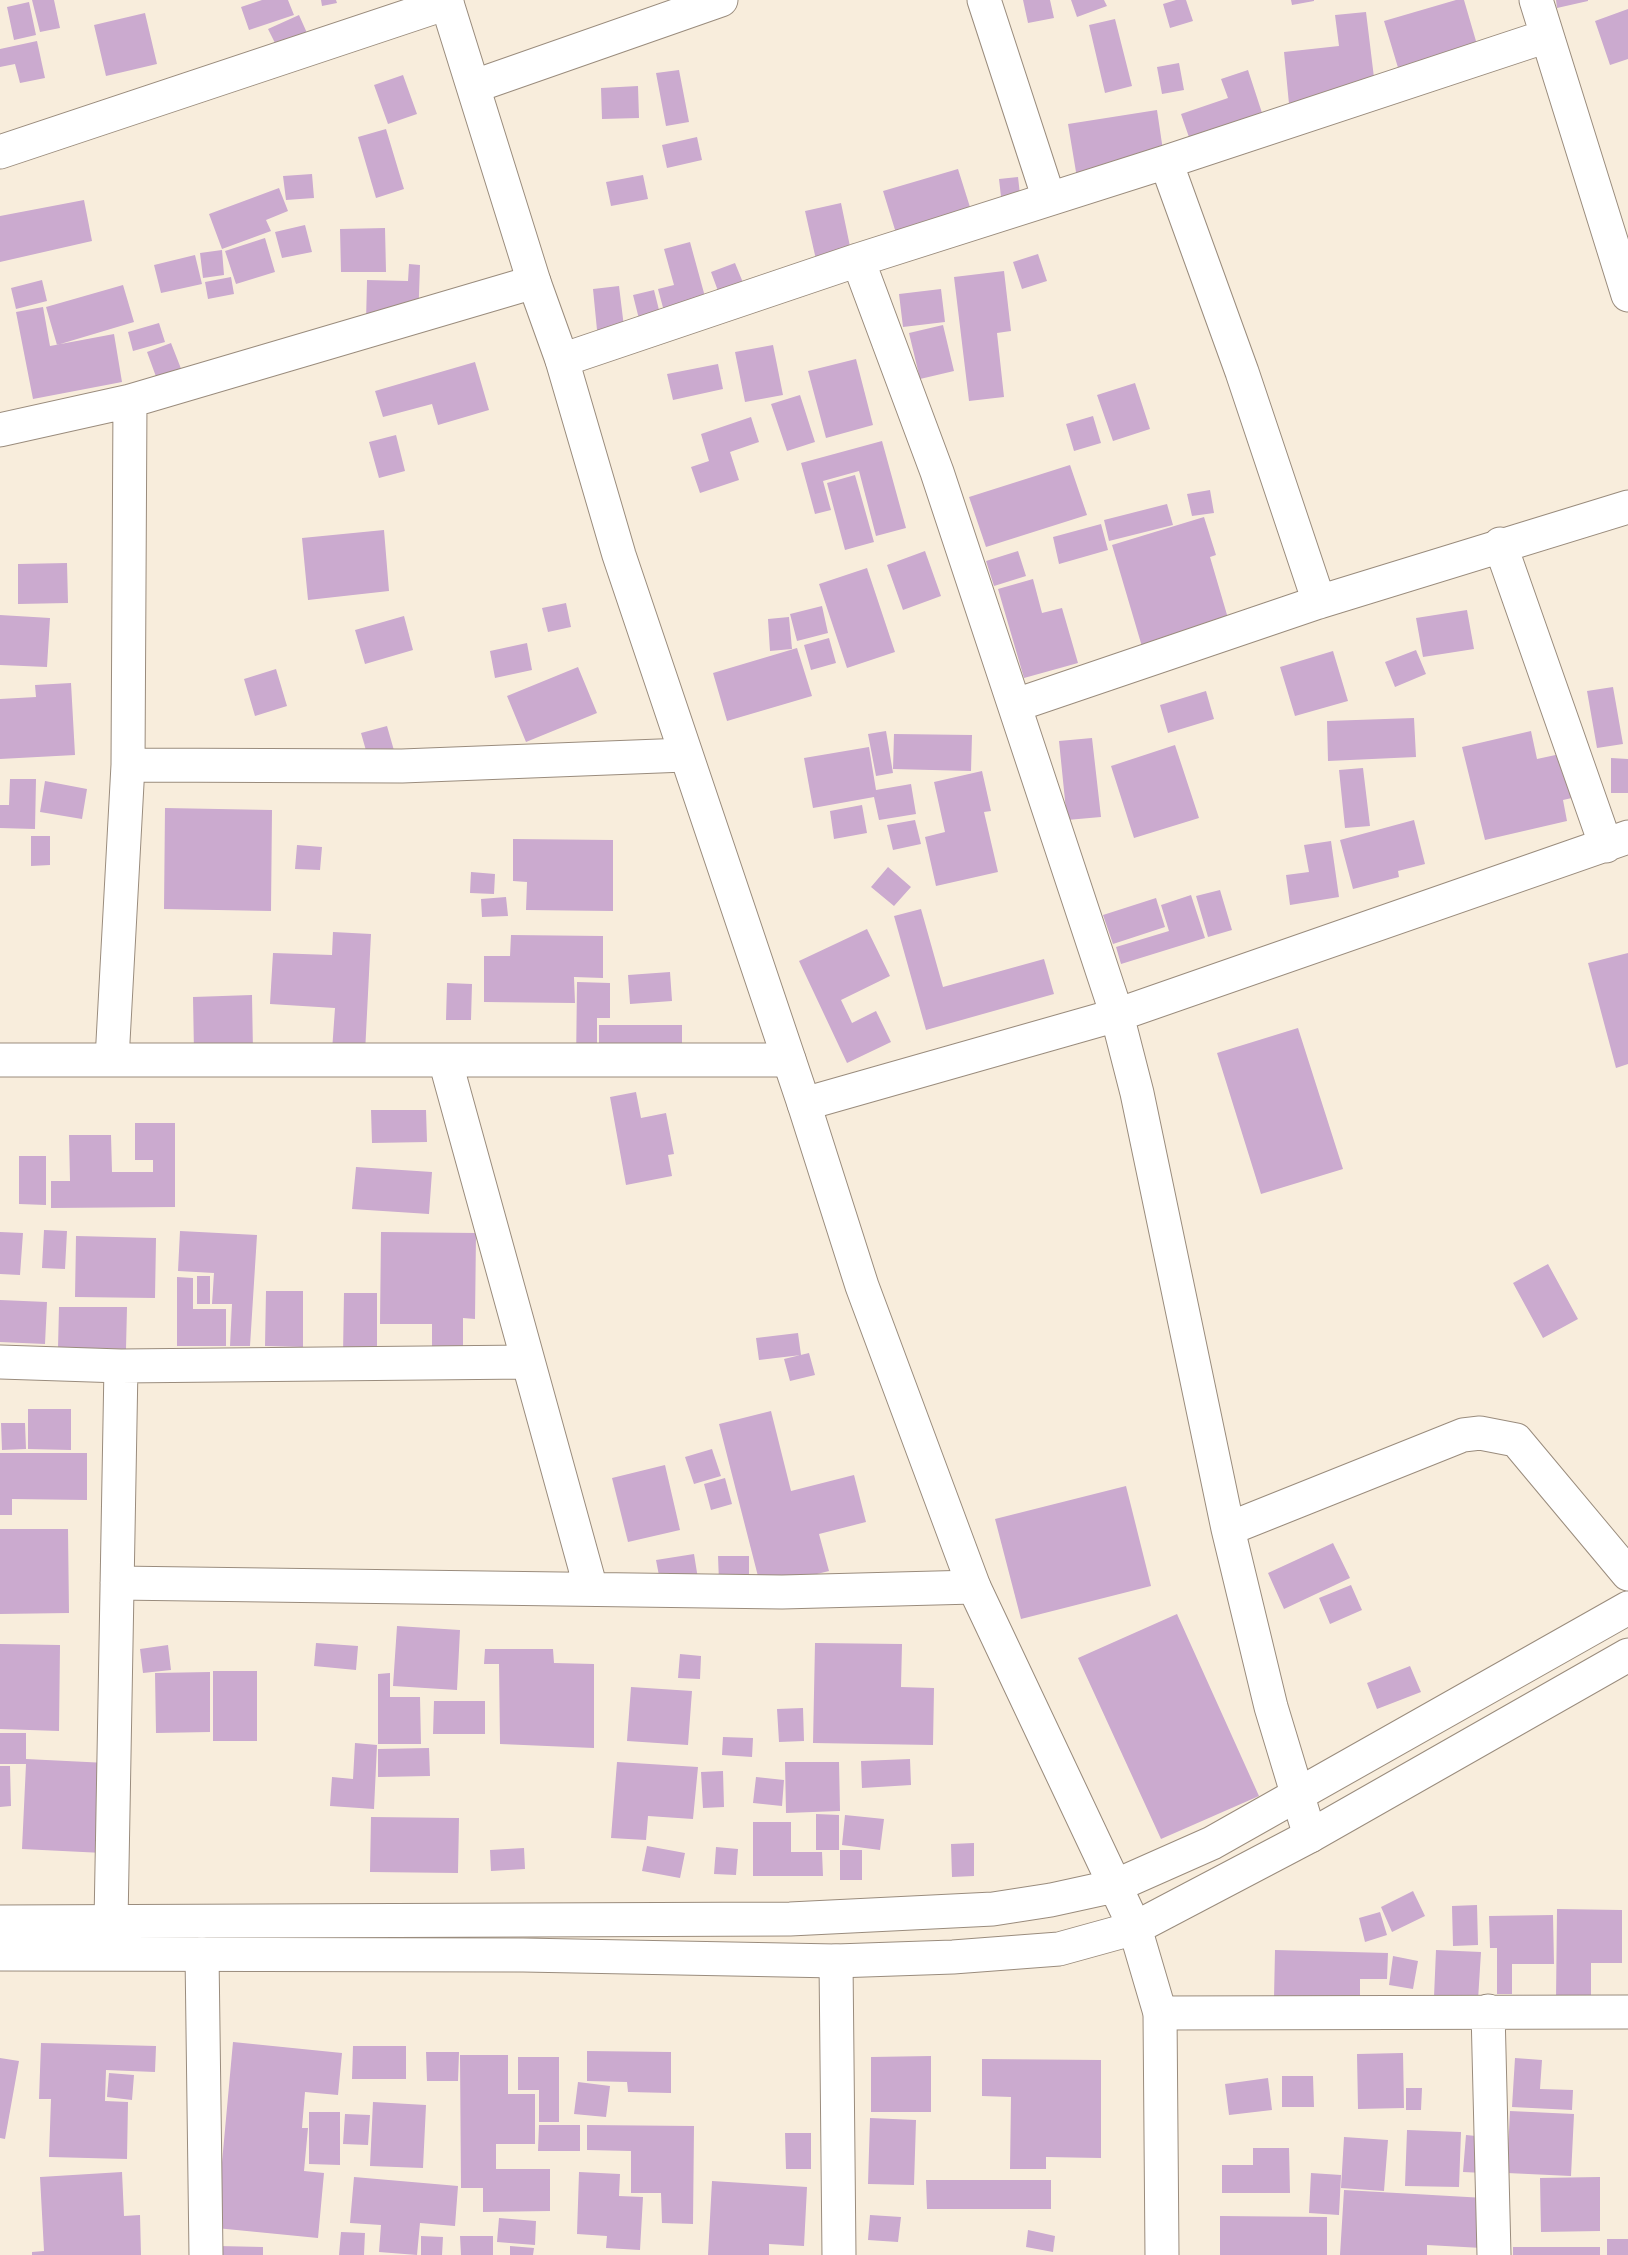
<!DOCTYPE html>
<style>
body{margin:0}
canvas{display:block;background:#f8eddc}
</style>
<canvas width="1628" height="2255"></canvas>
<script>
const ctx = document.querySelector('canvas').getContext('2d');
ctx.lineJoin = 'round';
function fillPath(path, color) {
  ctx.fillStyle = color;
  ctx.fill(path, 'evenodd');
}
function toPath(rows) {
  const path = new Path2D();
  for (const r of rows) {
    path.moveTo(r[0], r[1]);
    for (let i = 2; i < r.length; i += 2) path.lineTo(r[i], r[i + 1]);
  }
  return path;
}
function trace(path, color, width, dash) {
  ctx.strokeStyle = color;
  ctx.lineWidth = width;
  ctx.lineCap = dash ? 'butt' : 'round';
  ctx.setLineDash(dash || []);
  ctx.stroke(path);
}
const building = toPath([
 [32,0,54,0,60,28,40,32],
 [262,0,288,0,294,15,249,30,241,7],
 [321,0,336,0,337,3,322,6],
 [1023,0,1050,0,1054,18,1028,23],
 [1071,0,1104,0,1107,6,1077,17],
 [1176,0,1186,0,1193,21,1170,28,1163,4],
 [1291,0,1314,0,1314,1,1292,5],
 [1456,0,1464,0,1478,48,1399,71,1384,21],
 [1556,0,1588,0,1588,1,1557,8],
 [29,2,36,35,14,40,7,7],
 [1628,9,1628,59,1610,65,1595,21],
 [1366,12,1376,94,1289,104,1284,52,1339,46,1335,15],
 [145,13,157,64,106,76,94,25],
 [299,15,307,33,277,47,268,29],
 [1115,19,1132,86,1105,93,1089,25],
 [37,41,45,78,20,83,15,64,0,67,0,49],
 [1179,63,1184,90,1162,94,1157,67],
 [679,70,689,122,666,126,656,73],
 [1248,70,1264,119,1191,143,1181,114,1228,98,1221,79],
 [403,75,417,114,388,124,374,85],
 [638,86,639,118,602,119,601,88],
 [1157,110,1165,164,1077,178,1068,124],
 [386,129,404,189,376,198,358,137],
 [697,137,702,160,667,168,662,145],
 [958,169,975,223,900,246,883,191],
 [312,174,314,198,286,200,283,176],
 [643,175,648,199,611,206,606,182],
 [1018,177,1022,212,1003,214,999,179],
 [279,188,288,211,266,220,271,231,222,249,209,214],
 [84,200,92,241,0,262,0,216],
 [841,203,852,256,817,264,805,211],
 [305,225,312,252,282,258,275,232],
 [385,228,386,272,341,272,340,229],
 [265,238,275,272,236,284,225,251],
 [690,242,707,304,665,315,658,289,674,285,664,249],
 [222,250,224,275,203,278,200,253],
 [1038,254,1047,281,1022,289,1013,262],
 [195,255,202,284,161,293,154,265],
 [735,263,746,290,721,299,711,272],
 [409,264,420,265,418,323,366,322,367,280,408,281],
 [1004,271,1011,331,997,333,1004,397,969,401,954,277],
 [231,277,234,294,208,299,205,282],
 [42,280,47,301,16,309,11,288],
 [123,285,134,322,57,345,46,307],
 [619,286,624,327,597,330,593,289],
 [941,289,945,322,903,327,899,294],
 [654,290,662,322,641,327,633,295],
 [43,307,50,346,114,334,122,382,33,399,16,312],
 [159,323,165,342,133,351,128,332],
 [943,325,954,371,920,379,909,333],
 [171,343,187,384,162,393,147,352],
 [773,345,783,395,745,402,735,352],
 [856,359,873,425,826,438,808,371],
 [475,362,489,410,438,425,432,404,383,417,375,391],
 [718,364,723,389,673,400,667,374],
 [1135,383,1150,429,1113,441,1097,395],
 [800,395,815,442,787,451,771,404],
 [1093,416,1101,443,1074,451,1066,424],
 [751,417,759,442,730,452,739,480,700,493,691,467,709,461,701,434],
 [396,435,405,471,379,478,369,442],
 [882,441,906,528,876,536,859,471,823,481,831,510,815,514,801,463],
 [1070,465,1087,515,986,547,969,497],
 [855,475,874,542,845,550,827,483],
 [1210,490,1214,513,1192,516,1187,494],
 [1167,504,1173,525,1109,541,1104,520],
 [1204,517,1216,555,1210,557,1230,625,1143,650,1112,545],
 [1101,524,1108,550,1059,564,1053,537],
 [384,530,389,591,308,600,302,538],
 [925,551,941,596,903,610,887,565],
 [1018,551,1026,576,994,586,986,561],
 [67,563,68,603,18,604,18,564],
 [867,568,895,652,847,668,819,584],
 [1033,579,1042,613,1062,608,1078,663,1024,678,998,589],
 [566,603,571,627,548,632,542,608],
 [822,606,828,633,797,641,790,614],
 [1467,610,1474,649,1423,657,1416,618],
 [0,615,50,618,47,667,0,665],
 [404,616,413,650,365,664,355,630],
 [789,617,792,649,770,651,768,619],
 [829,638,836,663,811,670,804,645],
 [527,643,532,670,495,678,490,651],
 [797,648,812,696,727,721,713,673],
 [1416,650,1426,674,1395,687,1385,662],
 [1333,651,1348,701,1295,716,1280,667],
 [578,667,597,713,526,742,507,696],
 [276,669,287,706,255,716,244,679],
 [71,683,75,755,0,759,0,699,36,697,35,685],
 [1613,687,1623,744,1597,748,1587,691],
 [1206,691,1214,719,1168,733,1160,705],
 [1414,718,1416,757,1328,761,1327,721],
 [387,726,395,754,369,761,361,733],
 [886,731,893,773,876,776,868,734],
 [1531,731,1537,759,1574,751,1585,795,1563,800,1567,821,1485,840,1462,747],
 [894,734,972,735,971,771,893,769],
 [1092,738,1101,817,1067,820,1059,741],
 [1175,745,1199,818,1134,838,1111,766],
 [869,747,876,790,911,784,916,814,879,820,874,797,813,808,804,758],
 [1611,758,1628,759,1628,793,1611,793],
 [1363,768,1370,826,1345,828,1339,770],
 [982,771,991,811,984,812,998,872,936,886,925,837,945,832,934,782],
 [10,779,36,779,35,829,0,828,0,805,9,805],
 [45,781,87,789,82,819,40,812],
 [862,805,867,833,834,839,830,811],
 [165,808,272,810,271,911,164,909],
 [915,820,921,844,893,850,887,825],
 [1414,820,1425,864,1398,871,1399,877,1353,889,1340,840],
 [31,836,50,836,50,865,31,866],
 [513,839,613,840,613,911,526,910,527,882,513,881],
 [1331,841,1339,897,1290,905,1286,875,1309,872,1304,845],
 [297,845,322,847,320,870,295,869],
 [888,867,911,887,894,906,871,887],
 [471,872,495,874,494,894,470,893],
 [1220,890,1232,930,1208,937,1196,896],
 [1191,895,1205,938,1121,964,1116,947,1169,931,1161,905],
 [506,897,508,916,482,917,481,899],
 [1156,898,1165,927,1113,944,1103,915],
 [921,909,943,987,1044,959,1054,994,926,1030,894,916],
 [867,929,890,976,841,1000,852,1023,876,1011,891,1042,847,1063,799,961],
 [333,932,371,934,365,1053,332,1051,335,1008,270,1004,273,953,332,955],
 [511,935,603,936,603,978,574,977,575,1003,484,1002,484,956,510,956],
 [1628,953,1628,1064,1616,1068,1588,963],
 [670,972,672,1001,630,1004,628,975],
 [577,982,610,983,610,1018,597,1018,597,1066,576,1066],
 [447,983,472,984,471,1020,446,1020],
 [252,995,253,1052,194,1053,193,997],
 [599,1025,682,1025,682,1054,599,1054],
 [1298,1028,1343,1169,1261,1194,1217,1053],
 [636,1092,641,1118,666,1113,674,1154,668,1155,672,1176,626,1185,610,1097],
 [371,1110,426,1110,427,1142,372,1143],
 [135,1123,175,1123,175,1207,51,1208,51,1181,70,1181,69,1135,111,1135,112,1172,153,1172,153,1160,135,1160],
 [19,1156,46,1156,46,1205,19,1204],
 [356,1167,432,1172,429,1214,352,1209],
 [44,1230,67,1231,65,1269,42,1268],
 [180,1231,257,1235,250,1346,230,1346,232,1304,212,1304,214,1273,178,1271],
 [0,1232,23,1233,20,1275,0,1274],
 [381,1232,476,1233,475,1319,463,1318,463,1353,432,1353,432,1324,380,1324],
 [76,1236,156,1238,155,1298,75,1297],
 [1548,1264,1578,1319,1543,1338,1513,1283],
 [197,1276,210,1276,210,1304,197,1304],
 [177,1277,193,1278,193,1309,226,1309,226,1346,177,1346],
 [266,1291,303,1291,303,1347,265,1346],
 [344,1293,377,1293,377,1355,343,1355],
 [0,1300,47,1302,45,1344,0,1342],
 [59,1307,127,1307,126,1349,58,1348],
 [798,1333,801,1355,759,1360,756,1338],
 [809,1353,815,1375,790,1381,784,1359],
 [28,1409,71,1409,71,1450,28,1449],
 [771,1411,791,1491,854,1475,866,1522,819,1534,829,1571,761,1588,719,1424],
 [1,1423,25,1423,26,1449,2,1450],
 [712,1449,721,1476,694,1484,685,1457],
 [0,1453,87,1453,87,1500,12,1499,12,1515,0,1515],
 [665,1465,680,1530,628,1542,612,1478],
 [725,1478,732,1504,711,1510,704,1484],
 [1126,1486,1151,1586,1021,1619,995,1519],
 [0,1529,68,1529,69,1613,0,1614],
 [1333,1543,1350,1578,1284,1609,1268,1573],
 [694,1554,699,1585,662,1591,656,1560],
 [718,1556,749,1556,749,1582,719,1582],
 [1351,1585,1362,1610,1330,1624,1319,1598],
 [1177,1614,1259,1796,1161,1839,1078,1658],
 [397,1626,460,1630,457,1690,393,1686],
 [316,1643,358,1646,356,1670,314,1666],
 [815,1643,902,1644,901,1687,934,1688,933,1745,813,1743],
 [0,1644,60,1645,59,1731,0,1729],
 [168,1645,171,1670,143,1673,140,1649],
 [485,1649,553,1649,554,1663,594,1664,594,1748,500,1744,499,1664,484,1664],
 [680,1654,701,1656,700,1679,678,1678],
 [1410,1666,1421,1692,1377,1709,1367,1683],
 [213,1671,257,1671,257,1741,213,1741],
 [210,1672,210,1732,156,1733,155,1673],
 [390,1673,390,1697,420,1697,421,1744,378,1744,378,1674],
 [631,1687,692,1691,688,1745,627,1741],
 [434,1701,485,1701,485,1734,433,1734],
 [803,1708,804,1741,779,1742,777,1709],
 [0,1733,26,1733,26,1759,107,1763,103,1853,22,1849,26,1764,0,1764],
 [723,1737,753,1738,752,1757,722,1755],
 [355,1743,377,1745,374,1809,330,1806,332,1777,353,1779],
 [429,1748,430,1776,378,1777,378,1749],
 [910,1759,911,1785,862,1788,861,1761],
 [617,1762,698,1767,693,1819,648,1816,646,1840,611,1838],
 [785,1762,839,1762,840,1811,786,1813],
 [0,1766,10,1766,11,1806,0,1807],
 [723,1771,724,1807,703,1808,701,1772],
 [756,1777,784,1780,782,1806,753,1803],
 [816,1814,839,1815,839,1850,816,1850],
 [845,1815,884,1819,880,1850,842,1845],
 [371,1817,459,1818,458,1873,370,1872],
 [753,1822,791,1822,791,1852,822,1852,823,1876,753,1876],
 [974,1843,974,1876,952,1877,951,1844],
 [647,1846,685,1853,680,1878,642,1871],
 [716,1847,738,1849,736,1875,714,1874],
 [524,1848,525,1869,491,1871,490,1850],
 [840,1850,862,1850,862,1880,840,1880],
 [1413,1891,1425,1916,1392,1932,1381,1907],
 [1477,1905,1478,1945,1453,1946,1452,1906],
 [1557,1909,1622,1910,1622,1963,1591,1963,1591,2000,1556,2000],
 [1380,1912,1387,1935,1365,1942,1359,1918],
 [1553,1915,1554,1964,1512,1964,1512,1994,1497,1994,1497,1948,1490,1948,1489,1916],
 [1275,1950,1388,1953,1387,1979,1360,1979,1360,2000,1274,1998],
 [1436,1950,1481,1952,1478,2000,1434,1997],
 [1393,1956,1418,1961,1413,1989,1389,1985],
 [233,2042,342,2053,338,2095,305,2092,302,2128,308,2128,304,2171,324,2173,318,2238,216,2228],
 [41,2043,156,2046,155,2072,106,2070,105,2101,128,2102,127,2159,49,2157,51,2099,39,2099],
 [353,2046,406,2046,406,2079,352,2079],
 [587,2051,671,2052,671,2093,628,2092,627,2082,587,2081],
 [426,2052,459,2052,458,2081,427,2081],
 [1403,2053,1404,2108,1358,2109,1357,2054],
 [460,2055,508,2055,508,2094,535,2094,535,2144,496,2144,496,2169,550,2169,550,2211,483,2212,483,2188,461,2188],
 [931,2056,931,2112,871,2112,871,2057],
 [518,2057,559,2057,559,2122,539,2122,539,2090,518,2090],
 [0,2058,19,2061,5,2139,0,2138],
 [1515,2058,1542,2060,1540,2089,1573,2090,1572,2110,1512,2107],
 [982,2059,1101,2060,1101,2158,1046,2157,1046,2169,1010,2169,1011,2097,982,2096],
 [109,2073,134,2075,132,2100,107,2097],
 [1282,2076,1313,2076,1314,2107,1282,2107],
 [1268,2078,1272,2110,1229,2115,1225,2084],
 [578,2082,610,2086,606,2117,574,2114],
 [1406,2088,1422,2088,1421,2110,1406,2110],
 [373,2102,426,2105,423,2168,370,2166],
 [1510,2111,1574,2114,1571,2176,1507,2173],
 [309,2112,340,2112,340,2165,309,2164],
 [345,2114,370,2115,368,2145,343,2144],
 [870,2118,916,2120,914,2185,868,2184],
 [539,2125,580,2125,580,2151,538,2151],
 [587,2125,694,2126,693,2224,662,2223,661,2193,631,2193,631,2151,587,2150],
 [1407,2130,1461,2132,1459,2187,1405,2186],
 [785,2133,811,2133,811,2169,786,2169],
 [1466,2135,1486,2137,1484,2173,1463,2172],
 [1344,2137,1388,2140,1384,2191,1341,2188],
 [1253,2148,1289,2148,1290,2193,1222,2193,1222,2165,1253,2165],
 [122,2172,124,2216,140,2215,141,2255,32,2255,32,2252,44,2251,40,2177],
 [579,2172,620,2174,619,2196,643,2197,640,2250,606,2248,607,2236,577,2234],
 [1311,2173,1341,2175,1339,2215,1309,2213],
 [354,2177,458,2186,455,2226,420,2223,417,2255,379,2252,381,2225,350,2223],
 [1600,2177,1600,2231,1541,2232,1540,2178],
 [926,2180,1051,2180,1051,2209,927,2209],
 [712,2181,807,2187,804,2246,769,2244,769,2255,708,2255],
 [1344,2190,1485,2198,1482,2248,1427,2245,1427,2255,1340,2255],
 [870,2215,901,2217,898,2242,868,2240],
 [1220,2216,1327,2217,1327,2255,1220,2255],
 [499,2218,536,2221,535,2245,497,2242],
 [1028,2230,1055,2236,1053,2252,1026,2247],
 [341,2232,365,2233,364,2255,339,2255],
 [421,2236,443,2237,442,2255,421,2255],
 [460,2236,493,2236,493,2255,461,2255],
 [1607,2239,1628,2239,1628,2255,1607,2255],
 [218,2246,263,2247,263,2255,217,2255],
 [510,2246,534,2248,533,2255,510,2255],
 [1513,2247,1600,2247,1600,2255,1513,2255]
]);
const minor = toPath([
 [984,0,1049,199],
 [1536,0,1628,295],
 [475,86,721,0],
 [0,152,447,3],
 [1166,162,1242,372,1319,602],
 [858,260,937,472,1117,1015,1137,1093,1228,1529,1271,1707,1310,1836],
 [562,360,858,260,1166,162,1547,36],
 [0,430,130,401,534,282],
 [1500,544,1606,846],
 [1016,705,1319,602,1628,507],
 [128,765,402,766,685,755],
 [0,1060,789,1060],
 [112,1060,128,765,130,401],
 [445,1060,591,1589],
 [804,1104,1117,1015,1628,837],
 [0,1362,121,1366,528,1362],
 [1228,1529,1463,1435,1480,1433,1516,1440,1628,1574],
 [117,1583,782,1592,974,1587],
 [111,1922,121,1366],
 [202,1954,206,2255],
 [836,1961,839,2255],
 [1488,2011,1494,2255],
 [1160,2013,1628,2012]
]);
const tertiary = toPath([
 [446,0,534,282,562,360,619,555,804,1104,862,1286,974,1587,1135,1928,1160,2013,1162,2255],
 [0,1922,790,1919,993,1909,1051,1900,1115,1886,1212,1843,1628,1608],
 [0,1954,523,1955,836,1961,953,1957,1059,1949,1135,1928,1310,1836,1628,1655]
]);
fillPath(building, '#cbaacf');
trace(minor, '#9a8c7d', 35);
trace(tertiary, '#9a8c7d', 35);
trace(minor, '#fff', 33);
trace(tertiary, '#fff', 33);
</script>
